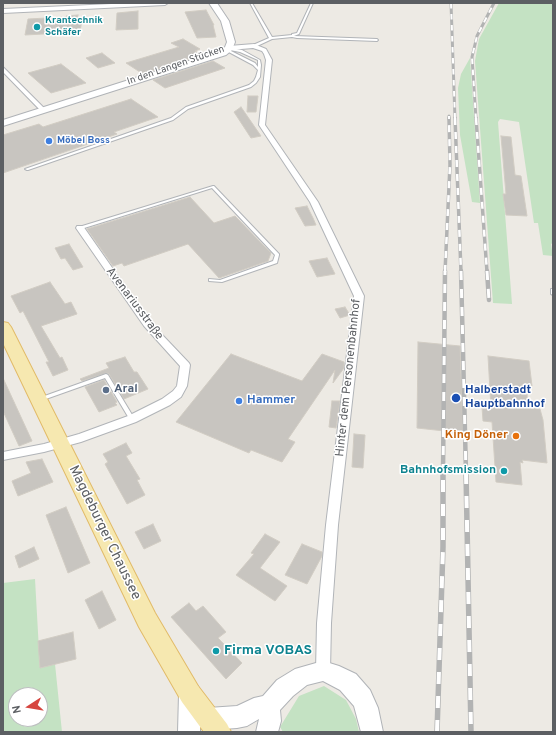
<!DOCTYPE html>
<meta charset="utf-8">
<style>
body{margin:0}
#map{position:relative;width:556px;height:735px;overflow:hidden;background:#edeae4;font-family:Overpass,sans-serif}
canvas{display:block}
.frame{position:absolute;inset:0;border:4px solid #5c5f63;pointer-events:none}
.north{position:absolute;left:8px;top:687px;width:40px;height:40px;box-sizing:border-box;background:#fff;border:1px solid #bebfc1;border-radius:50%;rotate:258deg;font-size:11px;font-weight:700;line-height:16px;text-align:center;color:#5c5f63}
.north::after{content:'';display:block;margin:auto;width:14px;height:18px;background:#d64640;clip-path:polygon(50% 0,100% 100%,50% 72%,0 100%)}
</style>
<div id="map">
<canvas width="556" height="735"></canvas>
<div class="frame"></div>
<div class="north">N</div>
</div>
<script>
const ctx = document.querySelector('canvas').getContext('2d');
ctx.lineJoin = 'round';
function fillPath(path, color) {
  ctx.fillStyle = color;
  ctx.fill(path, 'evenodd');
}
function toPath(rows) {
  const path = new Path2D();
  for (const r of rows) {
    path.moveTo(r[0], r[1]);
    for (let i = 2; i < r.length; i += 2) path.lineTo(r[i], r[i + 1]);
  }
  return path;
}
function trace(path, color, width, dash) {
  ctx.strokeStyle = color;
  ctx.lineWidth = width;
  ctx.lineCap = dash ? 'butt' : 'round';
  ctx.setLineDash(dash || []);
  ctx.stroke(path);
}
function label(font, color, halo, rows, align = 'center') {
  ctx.font = font + ' Overpass,sans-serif';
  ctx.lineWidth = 3;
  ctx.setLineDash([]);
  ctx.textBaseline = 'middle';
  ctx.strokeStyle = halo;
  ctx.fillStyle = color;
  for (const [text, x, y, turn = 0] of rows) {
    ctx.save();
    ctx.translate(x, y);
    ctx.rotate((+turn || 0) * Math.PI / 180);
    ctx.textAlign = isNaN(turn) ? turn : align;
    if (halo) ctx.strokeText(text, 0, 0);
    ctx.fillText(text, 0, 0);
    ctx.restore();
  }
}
const green = toPath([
 [499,3,553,3,553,243,551,244,553,256,543,255,538,223,534,223,519,122,500,119,498,122,512,304,493,303,475,61,479,39],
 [470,58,480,203,472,202,460,135,458,88,461,74],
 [35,579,40,668,55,664,62,732,3,732,3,583],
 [16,695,40,695,40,719,16,719],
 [324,686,346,700,356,719,359,732,283,732,280,727,299,696]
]);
const building = toPath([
 [206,10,214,25,213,25,216,37,197,38,185,12,206,10],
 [138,11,138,29,116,30,117,13,138,11],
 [78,15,77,19,82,19,80,32,25,35,28,19,65,17,66,16,78,15],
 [183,39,200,49,195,51,202,55,143,74,126,63,179,47,171,43,183,39],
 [102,53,115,63,98,68,86,58,102,53],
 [213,61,225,68,165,88,153,80,213,61],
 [61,64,86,83,51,93,28,73,61,64],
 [248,96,258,96,256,112,247,112,248,96],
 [131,99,158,117,114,132,117,134,3,173,3,135,39,124,43,127,131,99],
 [241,107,261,136,251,138,234,112,241,107],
 [501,136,511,137,515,175,521,176,527,216,506,215,503,194,506,194,501,136],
 [190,197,214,223,235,216,271,253,268,261,219,278,188,244,124,266,122,263,113,266,87,229,190,197],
 [307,206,313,218,316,225,305,226,295,208,307,206],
 [69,244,83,267,73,270,65,258,61,259,55,248,69,244],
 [327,258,335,274,317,277,309,261,327,258],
 [50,282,65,304,71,302,77,314,41,326,60,358,62,357,68,370,53,376,46,362,49,362,23,311,20,313,11,296,50,282],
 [345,307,350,315,340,318,335,309,345,307],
 [418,342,460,346,463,433,417,428,418,342],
 [231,354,302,381,322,354,344,362,344,368,333,383,335,370,288,439,295,442,282,462,251,450,249,453,176,422,231,354],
 [488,356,529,361,532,386,529,386,527,396,529,408,540,409,543,420,547,463,522,460,523,463,520,462,522,485,496,482,492,422,483,421,482,407,491,408,488,356],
 [125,357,134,372,137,372,148,389,124,399,109,374,107,373,82,381,80,379,109,368,106,363,125,357],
 [3,378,32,441,19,446,3,411,3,378],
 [104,380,117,402,115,403,117,405,99,412,85,387,104,380],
 [332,401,340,401,336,428,329,427,332,401],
 [354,434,365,435,363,468,352,467,354,434],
 [126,443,132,453,126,456,140,479,137,480,145,495,127,504,105,464,108,462,103,454,126,443],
 [42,459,53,482,18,496,12,481,31,473,26,462,42,459],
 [66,507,90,563,68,573,46,515,66,507],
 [153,524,161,541,144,549,135,532,153,524],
 [265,534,280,542,260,568,287,586,275,601,236,575,254,554,251,553,265,534],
 [302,544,322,552,322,556,307,584,285,575,302,544],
 [34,547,39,559,19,568,15,556,34,547],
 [102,591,116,620,99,629,85,600,102,591],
 [189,603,196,611,203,606,226,632,218,638,242,663,226,679,171,617,189,603],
 [73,632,76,659,40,668,38,641,73,632]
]);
const lane = toPath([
 [250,3,252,3,272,37,292,35,292,34,297,33,311,3,313,3,299,34,294,36,377,39,378,40,377,41,297,38,292,37,272,39,255,47,253,47,253,45,269,38,250,3],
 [231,48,242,50,260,60,261,65,260,77,256,83,251,87,188,109,173,120,28,170,27,170,25,169,171,118,186,107,249,85,254,81,256,77,258,70,253,65,225,50,227,49,255,63,258,67,258,60,240,52,230,50,230,48,231,48],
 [213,186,214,186,279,254,279,255,277,263,222,282,209,281,209,279,220,280,273,261,275,255,212,188,81,229,80,229,78,228,79,227,213,186],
 [551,289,553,289,553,295,551,294,551,289],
 [106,374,108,375,134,418,135,419,134,420,130,420,105,378,43,400,41,401,39,400,38,399,39,398,106,374]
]);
const street = toPath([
 [133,3,168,3,165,5,3,13,3,9,133,3],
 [254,44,266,49,272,60,265,125,318,202,364,296,338,525,331,623,330,671,328,676,323,678,318,676,316,671,317,623,326,525,354,296,310,202,259,125,266,60,264,54,262,51,253,48,229,50,226,48,229,46,254,44],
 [3,67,44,108,44,110,40,110,3,72,3,67],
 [77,226,83,226,150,322,189,363,190,365,187,386,181,397,170,405,136,422,81,442,44,452,3,460,3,452,44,444,79,434,128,416,162,399,173,391,177,386,180,366,144,326,76,228,77,226]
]);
const secondary = toPath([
 [209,3,217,3,229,21,235,42,232,50,226,55,3,126,3,120,220,51,225,47,227,42,221,21,209,3],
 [323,661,339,666,356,674,370,690,378,708,383,732,361,732,354,706,340,690,323,681,307,685,293,696,280,710,281,721,278,732,256,732,259,719,247,726,237,728,208,730,200,727,200,732,178,732,179,694,182,686,190,683,198,686,201,694,200,711,208,708,237,706,254,698,263,696,277,680,295,669,323,661]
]);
const primary = toPath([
 [3,322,8,323,11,327,155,613,198,686,227,724,231,732,204,732,182,702,139,627,3,343,3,322]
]);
const railFar3 = toPath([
 [451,3,455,119],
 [449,116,449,119],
 [476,119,472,57,477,36,494,3]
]);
const railFar2 = toPath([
 [455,118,461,272],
 [476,118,487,272],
 [445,272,450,165,449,118]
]);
const railFar1 = toPath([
 [461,271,466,473],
 [487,271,489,300],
 [443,473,445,271]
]);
const rail = toPath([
 [466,472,471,732],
 [437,732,443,547,443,472]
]);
const markers = [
 [37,27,4,"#0f9aa8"],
 [49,141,4,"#3f7fe0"],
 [106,390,4,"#5c6f8a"],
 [456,398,5,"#1a4fb4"],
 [239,401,4,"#3f7fe0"],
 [516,436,4,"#e8710a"],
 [504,471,4,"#0f9aa8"],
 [216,651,4,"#0f9aa8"]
];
const farCulturenames = [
 ["Krantechnik",45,21],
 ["Schäfer",45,33]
];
const farStreetnames = [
 ["In den Langen Stücken",176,66,-19]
];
const farShopnames = [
 ["Möbel Boss",57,141]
];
const streetNames = [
 ["Avenariusstraße",134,304,53],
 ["Hinter dem Personenbahnhof",349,378,-84]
];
const serviceNames = [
 ["Aral",114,390]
];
const transitNames = [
 ["Halberstadt",465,391],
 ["Hauptbahnhof",465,405]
];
const shopNames = [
 ["Hammer",247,401]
];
const foodNames = [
 ["King Döner",508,436]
];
const cultureNames = [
 ["Bahnhofsmission",496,471]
];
const nearStreetnames = [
 ["Magdeburger Chaussee",104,533,64]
];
const nearCulturenames = [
 ["Firma VOBAS",224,651]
];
fillPath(green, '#c4e2c3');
fillPath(building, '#c8c5c0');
trace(building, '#d1ccc3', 1);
trace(lane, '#b1b4b8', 2);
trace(street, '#b1b4b8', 2);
trace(secondary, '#b0b3b7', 2);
trace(primary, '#e2bb68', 2);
fillPath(lane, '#fff');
fillPath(street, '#fff');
fillPath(secondary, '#fff');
fillPath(primary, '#f6e8b0');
trace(railFar3, '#b2b3b3', 3);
trace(railFar2, '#b2b3b3', 3.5);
trace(railFar1, '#b2b3b3', 4.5);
trace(rail, '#b2b3b3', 5.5);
trace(railFar3, '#fff', 2, [5.5]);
trace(railFar2, '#fff', 2.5, [7]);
trace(railFar1, '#fff', 3, [9]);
trace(rail, '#fff', 4, [12]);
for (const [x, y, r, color] of markers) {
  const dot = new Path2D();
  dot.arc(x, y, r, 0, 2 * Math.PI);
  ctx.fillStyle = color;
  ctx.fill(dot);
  trace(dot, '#fff', 1.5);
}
label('bold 10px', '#0d838f', '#fff', farCulturenames, 'left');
label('10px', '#5c5f63', '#fff', farStreetnames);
label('bold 10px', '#366cbe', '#fff', farShopnames, 'left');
label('12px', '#5c5f63', '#fff', streetNames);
label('bold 12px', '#4e5e75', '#fff', serviceNames, 'left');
label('bold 12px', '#164399', '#fff', transitNames, 'left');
label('bold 12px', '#366cbe', '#fff', shopNames, 'left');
label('bold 12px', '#c56008', '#fff', foodNames, 'right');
label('bold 12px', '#0d838f', '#fff', cultureNames, 'right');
label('14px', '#5c5f63', '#fff', nearStreetnames);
label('bold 14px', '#0d838f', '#fff', nearCulturenames, 'left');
</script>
